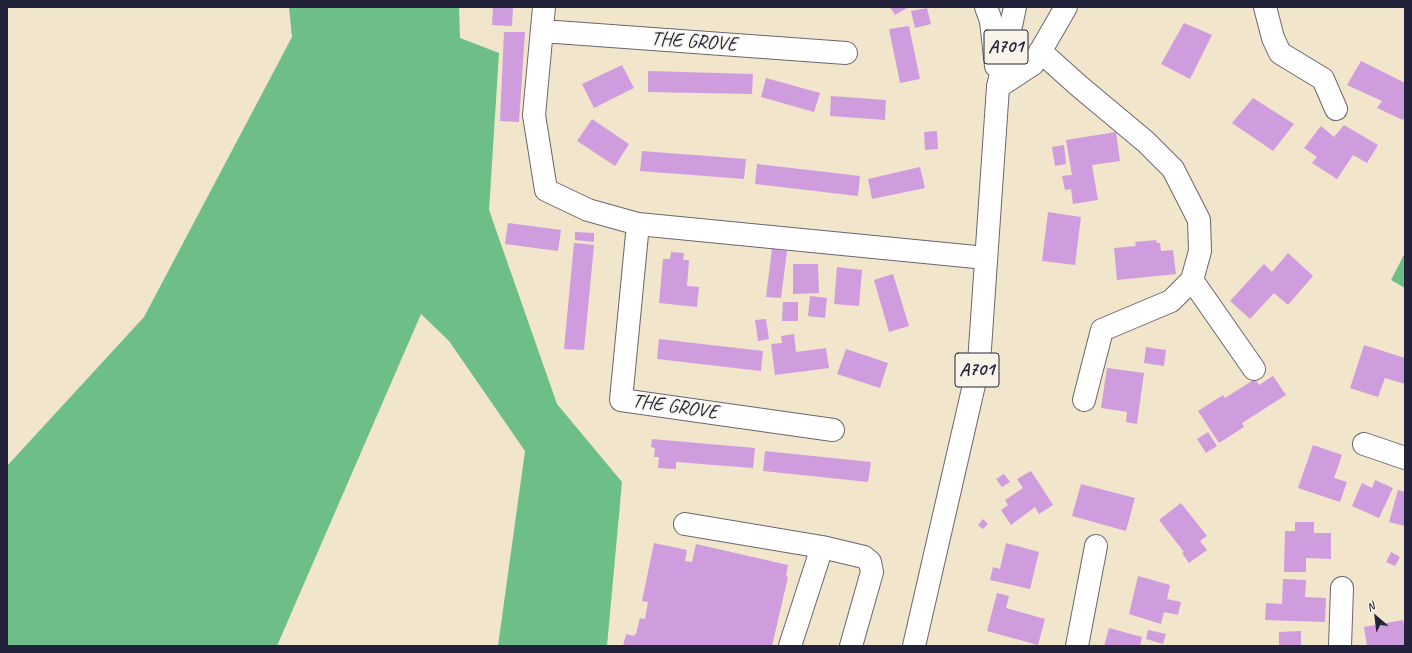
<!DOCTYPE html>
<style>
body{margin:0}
#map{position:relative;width:1412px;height:653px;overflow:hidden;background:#f1e5cc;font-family:Caveat,sans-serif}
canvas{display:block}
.frame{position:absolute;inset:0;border:8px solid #22223b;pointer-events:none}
.north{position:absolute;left:1356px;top:597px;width:40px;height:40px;-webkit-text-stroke:3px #f7f3e8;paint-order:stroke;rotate:332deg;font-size:11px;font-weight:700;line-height:16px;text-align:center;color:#22223b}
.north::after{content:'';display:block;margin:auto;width:14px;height:18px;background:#22223b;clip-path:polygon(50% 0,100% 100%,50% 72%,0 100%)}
</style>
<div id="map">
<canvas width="1412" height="653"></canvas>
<div class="frame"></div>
<div class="north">N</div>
</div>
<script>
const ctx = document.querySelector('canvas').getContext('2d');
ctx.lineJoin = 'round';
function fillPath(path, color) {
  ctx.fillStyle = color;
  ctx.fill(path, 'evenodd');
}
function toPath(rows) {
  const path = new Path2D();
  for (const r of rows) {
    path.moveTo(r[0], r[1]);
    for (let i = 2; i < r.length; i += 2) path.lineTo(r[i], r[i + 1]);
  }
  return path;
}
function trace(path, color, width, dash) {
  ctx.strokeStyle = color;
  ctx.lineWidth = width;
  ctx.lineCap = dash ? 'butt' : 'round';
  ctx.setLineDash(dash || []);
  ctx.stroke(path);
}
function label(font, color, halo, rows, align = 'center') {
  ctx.font = font + ' Caveat,sans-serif';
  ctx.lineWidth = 3;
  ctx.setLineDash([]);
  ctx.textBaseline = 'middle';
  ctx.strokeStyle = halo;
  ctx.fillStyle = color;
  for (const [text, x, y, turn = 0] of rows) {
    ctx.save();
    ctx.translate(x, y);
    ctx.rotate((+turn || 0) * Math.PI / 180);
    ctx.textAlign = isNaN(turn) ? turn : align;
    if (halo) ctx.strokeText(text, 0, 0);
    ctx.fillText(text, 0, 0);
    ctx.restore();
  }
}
const forest = toPath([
 [289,7,459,7,460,38,499,53,489,210,557,404,622,482,607,646,498,646,525,451,449,341,421,314,277,646,7,646,7,466,144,317,292,37],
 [1405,253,1405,288,1391,280]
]);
const building = toPath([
 [493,7,513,7,512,26,492,25],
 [890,7,909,7,895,15],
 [927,8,931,24,915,28,911,11],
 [1184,23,1212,35,1190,79,1161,64],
 [909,26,920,79,900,83,889,29],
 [504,32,525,32,519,122,500,121],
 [1361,61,1405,83,1405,116,1403,120,1377,108,1382,101,1347,85],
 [622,65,634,88,594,108,582,84],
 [648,71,753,74,752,94,648,92],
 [766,78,820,93,814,112,761,97],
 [831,96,886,100,885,120,830,116],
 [1253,98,1294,124,1273,151,1232,123],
 [592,119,629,144,615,166,577,141],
 [1344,125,1378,145,1367,163,1353,155,1337,179,1312,163,1317,157,1304,148,1321,126,1334,137],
 [937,131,938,149,925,150,924,132],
 [1116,132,1120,161,1092,165,1098,200,1073,204,1071,189,1065,190,1062,176,1072,175,1066,140],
 [1064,145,1066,164,1055,166,1052,147],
 [642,151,746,159,744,179,640,171],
 [757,164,860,176,858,196,755,184],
 [920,167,925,188,872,199,868,179],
 [1048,212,1081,217,1075,265,1042,261],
 [508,223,561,230,558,251,505,244],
 [575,232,594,233,594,242,575,240],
 [1156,240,1157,243,1160,243,1161,251,1173,250,1176,274,1117,280,1114,248,1136,246,1135,242],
 [574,243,594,245,584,350,564,349],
 [772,249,787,251,781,298,766,297],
 [671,252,684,253,683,260,689,260,687,286,699,287,697,307,659,303,663,259,670,259],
 [1288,253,1313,276,1288,305,1274,293,1250,319,1230,301,1264,264,1272,272],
 [793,264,818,264,819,293,793,294],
 [837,267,862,270,859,306,834,304],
 [893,274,909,326,889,332,874,280],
 [810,296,827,298,825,318,808,316],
 [783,302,798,302,798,321,782,321],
 [766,319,769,339,758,341,755,320],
 [794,334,796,352,826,348,829,368,775,375,771,344,782,343,781,336],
 [659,339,763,351,761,371,657,359],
 [1364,345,1405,358,1405,384,1385,378,1378,397,1350,388],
 [1146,347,1166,350,1164,366,1144,363],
 [846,349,888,363,880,388,837,374],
 [1107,368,1144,373,1137,424,1126,422,1127,412,1101,408],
 [1273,376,1286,395,1242,423,1244,427,1219,443,1198,411,1223,395,1225,398,1255,379,1259,385],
 [1208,432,1217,446,1206,453,1197,439],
 [652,439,755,448,753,468,676,462,676,469,658,468,659,457,654,457,655,448,651,447],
 [1313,445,1342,455,1334,478,1347,482,1340,502,1298,488],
 [765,451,871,462,868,482,763,471],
 [1031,471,1053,505,1039,514,1035,507,1011,525,1001,510,1008,505,1005,500,1023,488,1017,479],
 [1004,474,1010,482,1002,487,996,479],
 [1375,480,1393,488,1379,518,1352,506,1362,483,1372,488],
 [1081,484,1135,498,1126,531,1072,516],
 [1398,490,1405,492,1405,526,1389,522],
 [1181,503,1207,536,1200,541,1207,550,1189,563,1182,553,1184,552,1159,520],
 [983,519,988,524,983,529,978,525],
 [1295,522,1314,522,1314,533,1331,533,1331,559,1306,558,1306,572,1284,572,1285,531,1295,531],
 [654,543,687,550,685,561,692,562,696,544,788,565,786,576,788,577,772,646,623,646,626,634,634,636,635,634,636,634,640,618,645,619,648,602,642,601],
 [1006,543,1039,552,1030,589,990,580,993,567,1000,569],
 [1391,552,1400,557,1395,566,1386,562],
 [1138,576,1170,585,1167,599,1181,602,1178,615,1164,612,1161,624,1129,614],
 [1283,579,1306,580,1305,597,1326,598,1325,622,1265,620,1266,603,1282,604],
 [997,593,1009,596,1006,608,1045,619,1038,645,987,631],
 [1403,620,1405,632,1405,646,1367,646,1364,627],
 [1109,628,1142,637,1140,646,1104,646],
 [1148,630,1166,634,1163,644,1146,639],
 [1301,631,1301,646,1279,646,1279,632]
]);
const minor = toPath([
 [544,7,534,115,546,190,588,210,638,224,986,258],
 [1265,7,1273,38,1280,53,1323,79,1336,109],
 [542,31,846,53],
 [1040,51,1079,86,1146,142,1173,169,1199,220,1200,251,1192,280,1171,301,1102,330,1084,400],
 [998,87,1033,64,1066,7],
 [638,224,621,400,833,430],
 [1192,280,1254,369],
 [1364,444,1405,458],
 [685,524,822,547,864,557,870,562,872,572,851,646],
 [790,646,822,547],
 [1077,646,1096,546],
 [1340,646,1342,588]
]);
const highway = toPath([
 [986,7,991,21,996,66],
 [914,646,979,363,998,87,1015,7]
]);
const shields = [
 [1006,47,44],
 [977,370,44]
];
const shieldNames = [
 ["A701",1006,47],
 ["A701",977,370]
];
const streetNames = [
 ["THE GROVE",694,42,4],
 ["THE GROVE",675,407,8]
];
fillPath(forest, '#6ebe89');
fillPath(building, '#cf9dde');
trace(minor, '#6a666e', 24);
trace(highway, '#6a666e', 24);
trace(minor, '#fff', 22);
trace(highway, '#fff', 22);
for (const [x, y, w] of shields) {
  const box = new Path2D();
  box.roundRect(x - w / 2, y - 17, w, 34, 3);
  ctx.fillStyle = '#f7f3e8';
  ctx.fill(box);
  trace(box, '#22223b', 1);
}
label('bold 19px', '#22223b', null, shieldNames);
label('20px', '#22223b', '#f7f3e8', streetNames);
</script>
